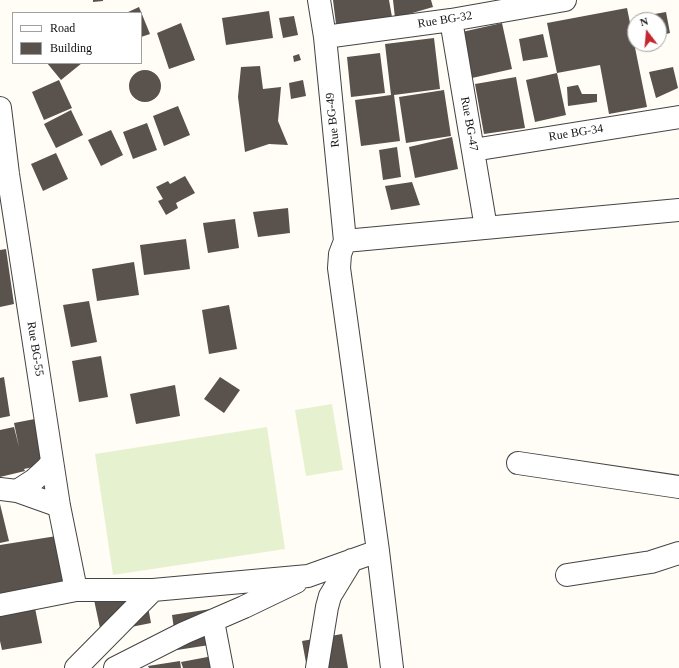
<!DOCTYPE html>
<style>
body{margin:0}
#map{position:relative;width:679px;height:668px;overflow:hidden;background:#fffdf5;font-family:Georgia,serif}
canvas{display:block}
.legend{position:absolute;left:12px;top:12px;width:130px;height:52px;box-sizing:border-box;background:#fff;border:1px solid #a0a0a0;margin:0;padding:5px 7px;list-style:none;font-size:12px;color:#111}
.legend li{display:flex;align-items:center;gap:8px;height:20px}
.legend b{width:20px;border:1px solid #a0a0a0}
.north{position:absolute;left:627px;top:12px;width:40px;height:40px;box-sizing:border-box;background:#fff;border:1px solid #a0a0a0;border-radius:50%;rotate:344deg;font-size:11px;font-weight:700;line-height:16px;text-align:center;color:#111}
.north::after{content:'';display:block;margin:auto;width:14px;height:18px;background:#c4262e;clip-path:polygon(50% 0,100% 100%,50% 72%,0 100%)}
</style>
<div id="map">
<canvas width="679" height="668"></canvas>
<ul class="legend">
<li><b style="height:5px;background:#fff"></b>Road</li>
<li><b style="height:11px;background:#5a524d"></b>Building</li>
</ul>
<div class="north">N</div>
</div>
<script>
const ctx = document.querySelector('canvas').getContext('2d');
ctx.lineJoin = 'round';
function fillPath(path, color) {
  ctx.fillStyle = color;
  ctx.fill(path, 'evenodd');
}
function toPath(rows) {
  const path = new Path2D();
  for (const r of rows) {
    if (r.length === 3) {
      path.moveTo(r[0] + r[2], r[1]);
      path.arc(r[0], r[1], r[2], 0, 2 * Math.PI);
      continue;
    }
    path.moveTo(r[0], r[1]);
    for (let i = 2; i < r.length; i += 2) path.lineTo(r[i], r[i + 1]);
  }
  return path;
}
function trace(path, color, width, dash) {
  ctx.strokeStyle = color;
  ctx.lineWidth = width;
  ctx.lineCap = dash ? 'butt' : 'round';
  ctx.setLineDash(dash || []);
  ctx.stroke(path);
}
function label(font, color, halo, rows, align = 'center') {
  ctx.font = font + ' Georgia,serif';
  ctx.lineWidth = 4;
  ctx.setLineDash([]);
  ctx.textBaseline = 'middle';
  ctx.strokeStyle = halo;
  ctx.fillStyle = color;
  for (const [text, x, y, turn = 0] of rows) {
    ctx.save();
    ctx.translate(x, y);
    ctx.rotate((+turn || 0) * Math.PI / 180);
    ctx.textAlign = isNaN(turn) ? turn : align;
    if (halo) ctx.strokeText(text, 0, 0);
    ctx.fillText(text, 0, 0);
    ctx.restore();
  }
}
const pitch = toPath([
 [332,404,343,470,306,476,295,410],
 [267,427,285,549,113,575,95,454]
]);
const building = toPath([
 [93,0,103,0,103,1,93,2],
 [333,0,389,0,392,17,336,24],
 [393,0,431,0,433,7,395,18],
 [139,7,150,34,141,37,141,13,126,13],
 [627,8,647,107,609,114,600,65,557,73,547,23],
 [269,11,273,38,226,45,222,18],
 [666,12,670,33,659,36,659,20,638,20,638,17],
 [294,16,298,35,283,38,279,18],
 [181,23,195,60,169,69,157,33],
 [502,23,512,69,472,78,462,32],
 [543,34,548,57,523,61,519,39],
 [434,38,440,89,394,95,400,141,361,146,355,100,391,95,385,44],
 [380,53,385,93,351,97,347,57],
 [299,54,301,60,294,62,293,56],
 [47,63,82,63,61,80],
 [260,66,263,89,281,87,278,121,288,145,269,144,245,152,238,97,241,67],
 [673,67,678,88,656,98,649,72],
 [145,86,16],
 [557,73,566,115,535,122,526,80],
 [516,77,525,128,484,134,475,84],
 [59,80,72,108,44,120,32,92],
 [303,80,306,96,291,99,289,83],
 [578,85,582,94,597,94,597,102,568,106,567,87],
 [444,90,451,136,406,143,399,97],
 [178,106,190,135,164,146,153,116],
 [71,110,83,135,56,148,44,124],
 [147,123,157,150,133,159,123,132],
 [111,130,123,155,101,166,88,140],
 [452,137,458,169,415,178,409,147],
 [397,147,401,177,383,180,379,150],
 [56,153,68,179,43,191,31,164],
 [185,176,195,193,176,203,178,208,166,215,158,201,163,199,156,187,168,181,170,184],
 [412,182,420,205,391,210,385,186],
 [288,208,290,233,258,237,253,212],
 [235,219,239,248,208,253,203,223],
 [186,239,190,269,144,275,140,245],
 [6,249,14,304,0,307,0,250],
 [134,262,139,295,97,301,92,269],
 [89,301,97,342,71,347,63,305],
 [229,305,237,349,209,354,202,310],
 [101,356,108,397,79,402,72,361],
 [4,377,10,416,0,418,0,378],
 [220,377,240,390,224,413,204,399],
 [175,385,180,416,136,424,130,394],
 [40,418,50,463,24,469,25,471,0,477,0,430,14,427,19,447,14,423],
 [0,504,9,541,0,543],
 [63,535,72,586,0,598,0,545],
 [144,585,151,623,101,633,93,595],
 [35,608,42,643,2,650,0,641,0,614],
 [211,609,216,644,177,650,172,615],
 [342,634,348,668,307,668,302,641],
 [218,655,220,668,183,668,181,662],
 [180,661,181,668,149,668,148,666]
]);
const minor = toPath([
 [451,20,486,228],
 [325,37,451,20,565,0],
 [0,108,8,174,59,506,76,590],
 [473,150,679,117],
 [345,241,679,210],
 [518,463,679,487],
 [0,489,17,491,59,506],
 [17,491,34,480,47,468,52,462],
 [378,551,392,668],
 [567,575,651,562,679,553],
 [0,605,76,590,153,590,308,576,378,551,339,268,340,254,345,241,325,37,319,0],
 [213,621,222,668],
 [76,668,153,590],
 [115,668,184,633,244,607,296,582],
 [317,668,327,607,330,596,352,560]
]);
const streetNames = [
 ["Rue BG-32",445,20,-9],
 ["Rue BG-49",333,120,-96],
 ["Rue BG-47",469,124,80],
 ["Rue BG-34",576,133,-9],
 ["Rue BG-55",35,349,81]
];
fillPath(pitch, '#e6f2cf');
fillPath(building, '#5a524d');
trace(minor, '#444', 24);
trace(minor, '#fff', 22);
label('12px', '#111', '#fff', streetNames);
</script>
